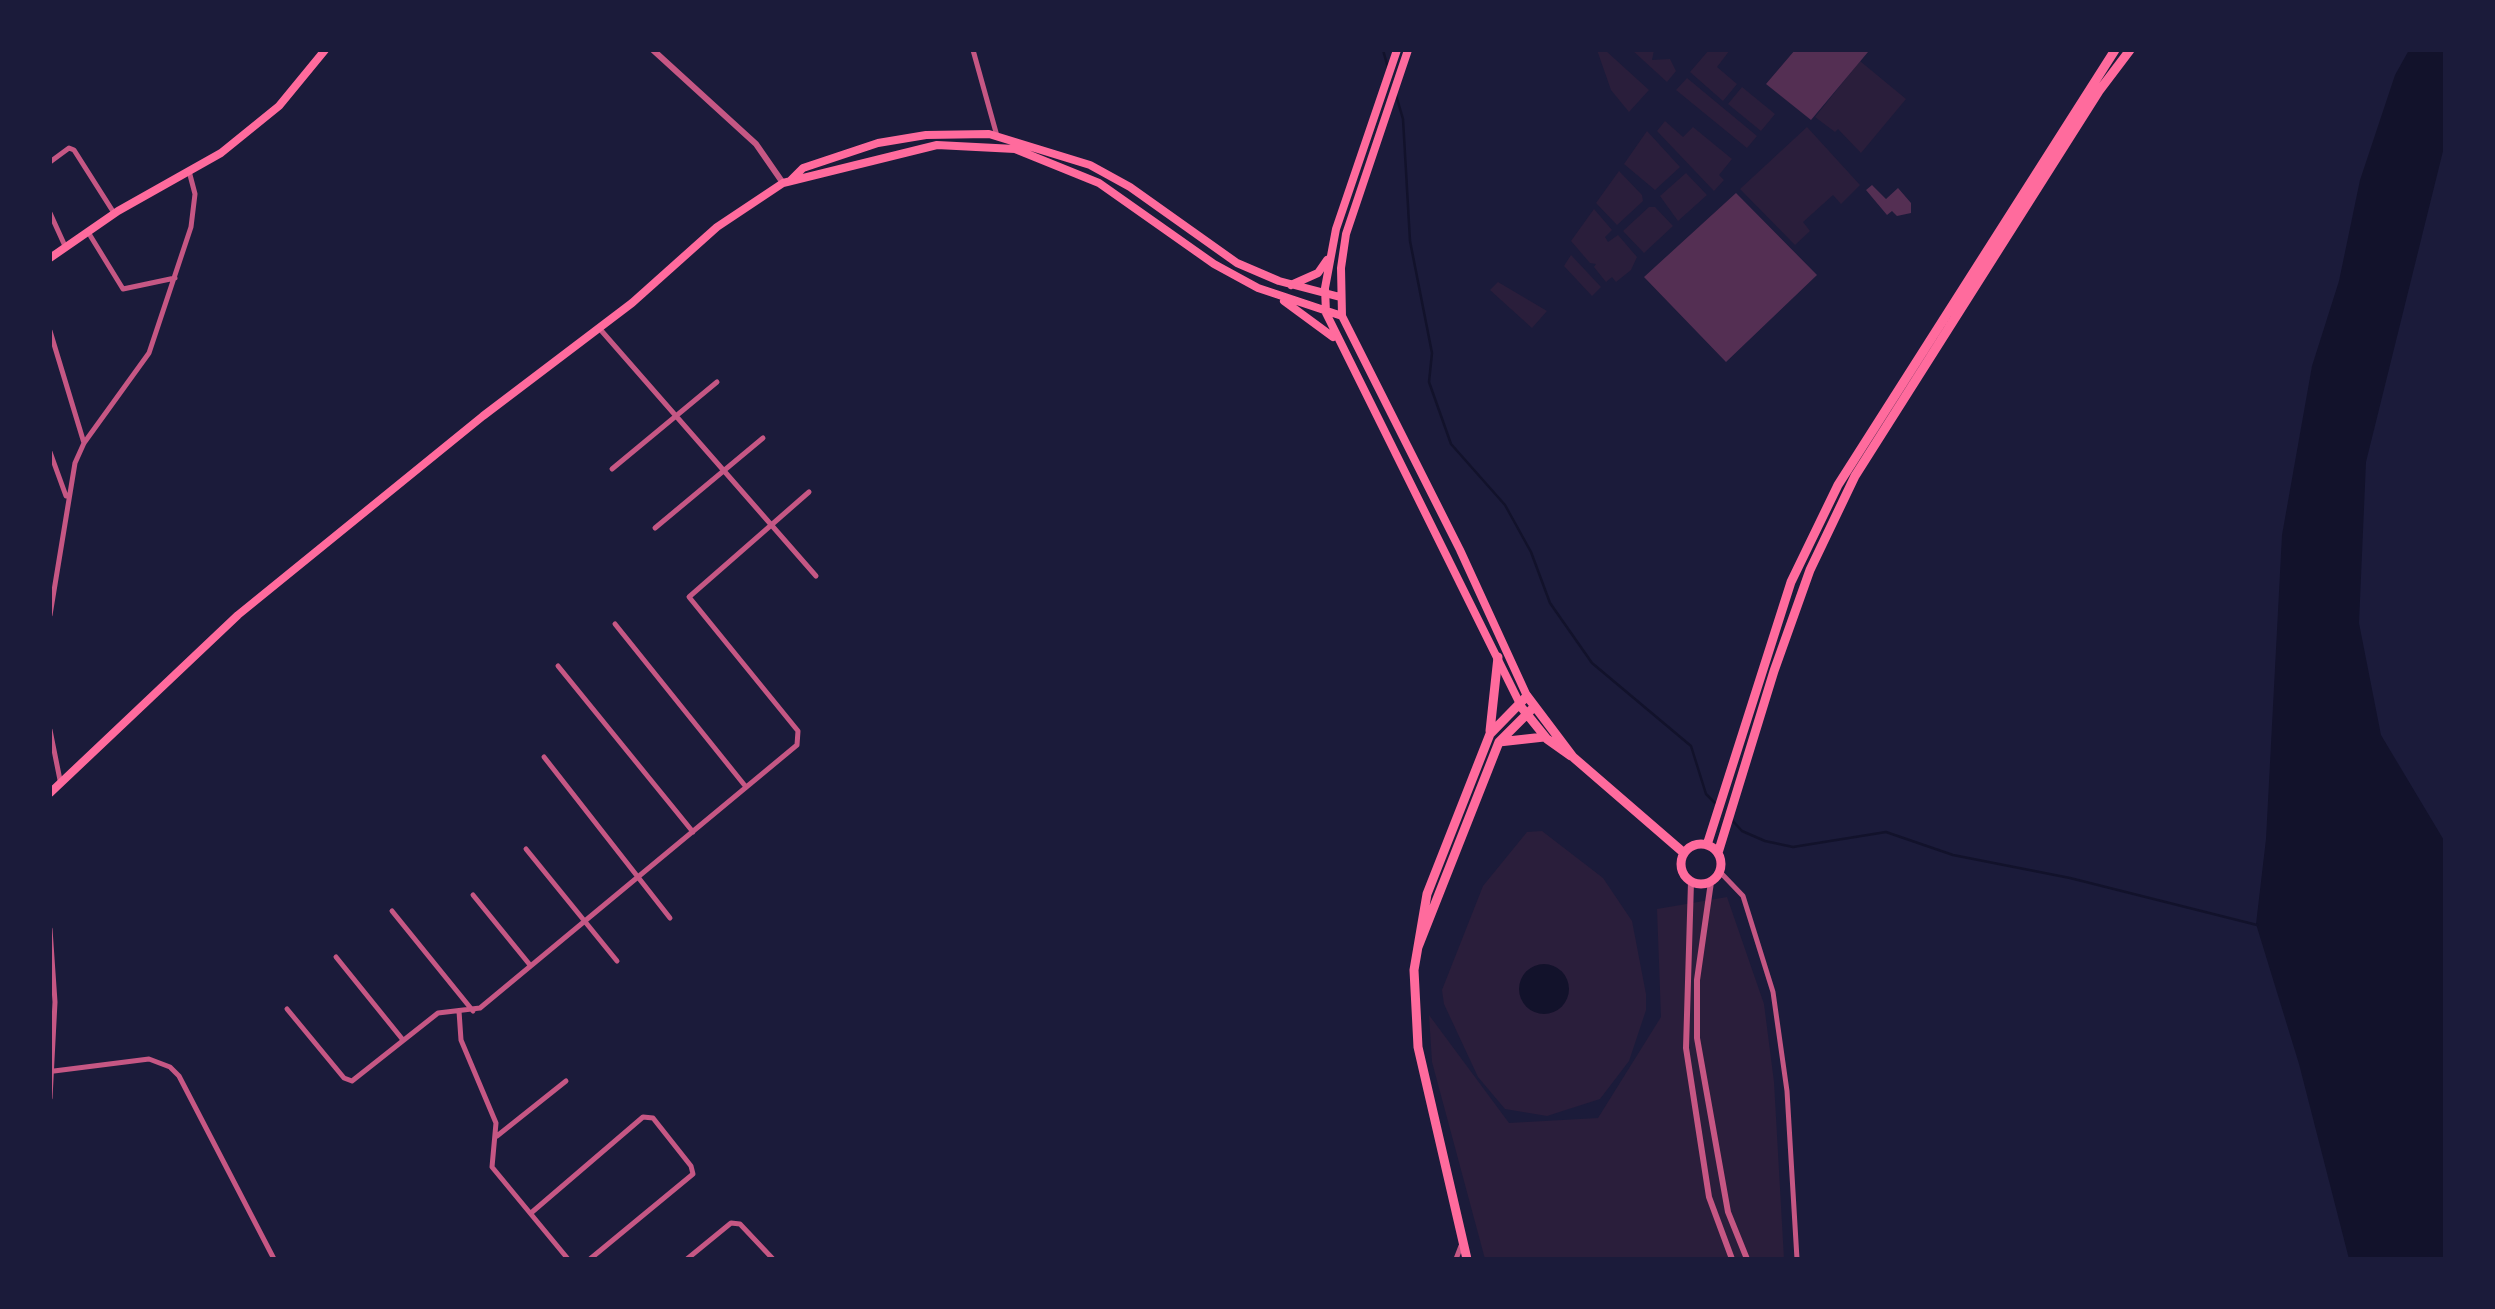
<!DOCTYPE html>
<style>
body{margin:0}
#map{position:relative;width:2495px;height:1309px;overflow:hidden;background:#1b1b3a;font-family:Georgia,serif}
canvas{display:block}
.frame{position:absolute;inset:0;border:52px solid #1b1b3a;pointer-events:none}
</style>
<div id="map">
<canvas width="2495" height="1309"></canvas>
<div class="frame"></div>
</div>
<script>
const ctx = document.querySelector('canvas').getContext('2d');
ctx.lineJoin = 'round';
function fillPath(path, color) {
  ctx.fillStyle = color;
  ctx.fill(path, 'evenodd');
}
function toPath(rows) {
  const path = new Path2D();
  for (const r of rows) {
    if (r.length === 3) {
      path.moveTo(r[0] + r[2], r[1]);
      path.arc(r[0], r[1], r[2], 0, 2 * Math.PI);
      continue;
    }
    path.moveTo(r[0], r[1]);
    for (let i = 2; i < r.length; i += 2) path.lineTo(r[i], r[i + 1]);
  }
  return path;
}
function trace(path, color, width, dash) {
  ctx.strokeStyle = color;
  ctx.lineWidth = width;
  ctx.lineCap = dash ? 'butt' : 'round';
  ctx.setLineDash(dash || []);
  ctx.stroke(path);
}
const green = toPath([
 [1597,50,1605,50,1649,90,1629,112,1611,90],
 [1632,50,1654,50,1652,60,1670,59,1676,71,1667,82],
 [1709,50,1730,50,1717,67,1737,84,1723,101,1690,72],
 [1860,61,1906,99,1861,153,1838,129,1835,132,1815,117],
 [1687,78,1757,136,1747,148,1676,90],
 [1742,87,1775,114,1761,131,1728,104],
 [1665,121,1683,137,1693,127,1732,159,1719,175,1724,180,1714,191,1657,131],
 [1807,127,1860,185,1841,204,1833,195,1803,222,1810,231,1795,245,1740,189],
 [1647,131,1680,167,1655,190,1624,164],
 [1619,171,1642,195,1643,201,1617,225,1596,203],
 [1686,173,1707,195,1678,221,1660,196],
 [1649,207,1655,207,1673,226,1644,253,1623,231],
 [1594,209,1612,230,1605,237,1608,242,1618,235,1637,257,1631,270,1616,282,1612,277,1606,282,1594,267,1596,264,1590,263,1571,241],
 [1571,255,1601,287,1592,296,1564,266],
 [1498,282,1547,311,1532,328,1490,290],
 [1542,831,1603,878,1632,921,1646,994,1646,1010,1629,1061,1600,1099,1547,1116,1505,1109,1478,1077,1444,1004,1442,990,1483,886,1527,832],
 [1727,897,1764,1004,1774,1082,1784,1259,1485,1259,1432,1062,1429,1015,1509,1123,1598,1118,1661,1017,1657,909]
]);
const water = toPath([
 [2409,50,2445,50,2445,143,2366,462,2359,623,2381,735,2445,842,2445,1259,2349,1259,2299,1064,2256,924,2266,839,2282,535,2312,366,2339,281,2360,180,2395,75],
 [1544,989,25]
]);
const stream = toPath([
 [1383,50,1388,68],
 [1396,95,1403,119,1410,241,1432,353,1429,382,1451,444,1505,505,1531,552,1550,603,1592,663,1691,746,1706,794,1715,803],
 [1731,819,1742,831,1765,841,1793,847,1886,832,1953,855,2070,878,2257,925]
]);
const building = toPath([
 [1795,50,1865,50,1868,52,1811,120,1766,84],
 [1872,185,1886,199,1898,188,1911,203,1911,213,1897,216,1892,211,1887,215,1866,190],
 [1736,193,1817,275,1726,362,1644,277]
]);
const minor = toPath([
 [973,50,997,136],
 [50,162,69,148,74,150,114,213],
 [50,213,65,246],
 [88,232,123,289,175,278],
 [599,328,816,576],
 [50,331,84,443],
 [50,452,66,496],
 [612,469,717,382],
 [655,528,763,438],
 [50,615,75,463,84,443,149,353,191,227,195,194,189,171],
 [615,624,746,787],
 [558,666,693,832],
 [50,730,60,780],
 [544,757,670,918],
 [526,849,617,961],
 [1720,872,1743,896,1773,992,1787,1091,1797,1259],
 [473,895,530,965],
 [392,911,473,1011],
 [50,929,55,1002,50,1098],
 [336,957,403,1040],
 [287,1009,344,1078,352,1081,438,1013,480,1008,797,745,798,731,689,597,809,492],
 [459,1011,461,1040,496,1123,492,1167,568,1259],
 [54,1071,149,1059,170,1067,179,1076,274,1259],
 [497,1136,566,1081],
 [531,1213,643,1117,653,1118,691,1166,693,1174,590,1259],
 [687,1259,731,1223,740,1224,773,1259],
 [1456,1259,1461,1246]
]);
const tertiary = toPath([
 [653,50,756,144,783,183],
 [1691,882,1686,1048,1709,1197,1732,1259],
 [1711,882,1697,980,1697,1038,1728,1212,1747,1259]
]);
const secondary = toPath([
 [1397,50,1336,229,1325,288,1326,313,1519,702],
 [1408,50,1346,234,1341,268,1342,316,1460,550,1527,696],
 [790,181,803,168,878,143,926,135,989,134,1090,165,1130,187,1237,263,1279,281,1340,297],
 [50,258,118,211,221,153,279,106,325,50],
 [1291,285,1318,273,1327,260],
 [1284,301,1333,337],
 [50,793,238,615,483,416,632,303,717,227,783,183,937,145,1015,149,1099,183,1214,264,1258,288,1342,316]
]);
const primary = toPath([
 [1522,708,1547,739,1571,756],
 [1490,731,1498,657],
 [1499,742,1544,737],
 [1701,864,20],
 [1707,845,1791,582,1838,485,2115,50],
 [1718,853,1774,671,1810,570,1855,476,2099,91,2130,50],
 [1418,947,1499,742,1534,707],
 [1467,1259,1418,1047,1414,970,1427,894,1490,734,1527,696,1573,757,1684,853]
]);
fillPath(green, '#2a1e3b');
fillPath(water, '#12122b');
trace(stream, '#12122b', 2.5);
fillPath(building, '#542f53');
trace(minor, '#c65784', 5);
trace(tertiary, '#c65784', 6);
trace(secondary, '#ff6b9d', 8);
trace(primary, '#ff6b9d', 9);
</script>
